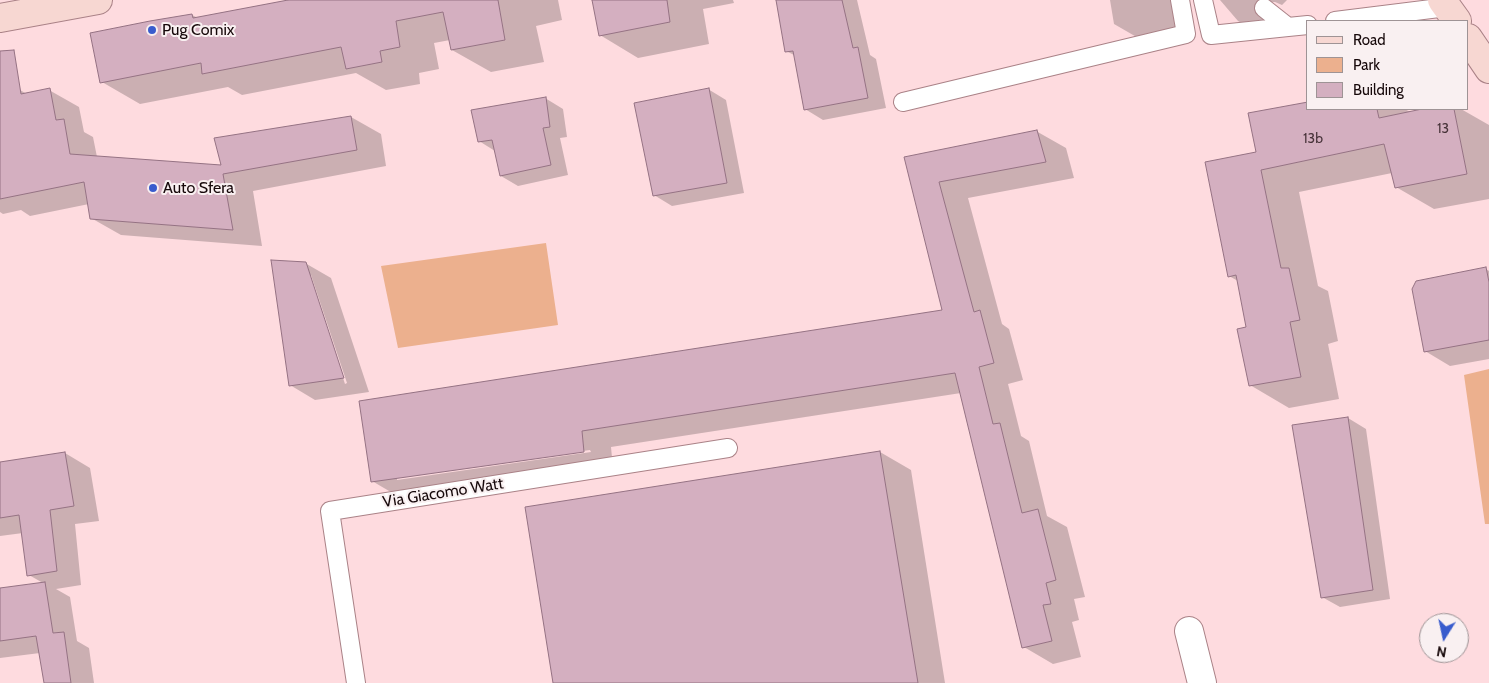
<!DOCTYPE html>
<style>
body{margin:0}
#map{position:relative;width:1489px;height:683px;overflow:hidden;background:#fedbdf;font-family:Cabin,sans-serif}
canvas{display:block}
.legend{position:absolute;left:1306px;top:20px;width:162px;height:90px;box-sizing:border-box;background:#f9f0f1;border:1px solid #9e9395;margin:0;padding:6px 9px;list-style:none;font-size:15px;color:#16080a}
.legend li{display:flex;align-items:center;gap:10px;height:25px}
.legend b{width:25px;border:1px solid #9e9395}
.north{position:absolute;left:1419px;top:613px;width:50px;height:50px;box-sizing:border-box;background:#f9f0f1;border:1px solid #9e9395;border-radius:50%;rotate:190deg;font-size:14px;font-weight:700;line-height:20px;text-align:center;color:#16080a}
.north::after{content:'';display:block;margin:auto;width:18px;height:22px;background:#395ccd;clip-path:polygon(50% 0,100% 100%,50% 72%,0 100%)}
</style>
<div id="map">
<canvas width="1489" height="683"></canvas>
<ul class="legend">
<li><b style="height:6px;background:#f7d7d2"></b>Road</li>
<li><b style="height:14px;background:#ecb08e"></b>Park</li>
<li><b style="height:14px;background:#d4afc0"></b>Building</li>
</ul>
<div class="north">N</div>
</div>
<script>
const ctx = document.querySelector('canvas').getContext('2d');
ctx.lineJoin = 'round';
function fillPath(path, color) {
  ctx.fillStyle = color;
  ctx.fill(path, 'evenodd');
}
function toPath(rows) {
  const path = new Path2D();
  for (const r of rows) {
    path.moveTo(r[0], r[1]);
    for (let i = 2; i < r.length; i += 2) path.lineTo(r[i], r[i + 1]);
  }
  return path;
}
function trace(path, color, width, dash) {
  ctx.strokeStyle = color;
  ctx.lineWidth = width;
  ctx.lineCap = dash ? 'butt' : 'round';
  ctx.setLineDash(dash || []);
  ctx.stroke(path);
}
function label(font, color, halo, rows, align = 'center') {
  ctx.font = font + ' Cabin,sans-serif';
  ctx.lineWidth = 4;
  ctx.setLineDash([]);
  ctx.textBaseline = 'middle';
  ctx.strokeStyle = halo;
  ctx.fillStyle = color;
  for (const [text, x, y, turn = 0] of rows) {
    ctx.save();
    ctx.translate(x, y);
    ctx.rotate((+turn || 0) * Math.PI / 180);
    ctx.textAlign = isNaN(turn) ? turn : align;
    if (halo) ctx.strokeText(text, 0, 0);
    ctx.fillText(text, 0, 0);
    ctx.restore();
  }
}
const green = toPath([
 [546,243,558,325,398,348,381,266],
 [1489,369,1489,524,1485,524,1464,375]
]);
const shadow = toPath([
 [296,0,558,0,562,20,536,26,544,62,491,72,452,50,450,40,434,43,439,69,419,73,420,84,386,90,356,73,242,95,228,87,140,104,102,82,192,15,198,18],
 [593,0,733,0,734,3,703,9,709,44,638,58,600,35],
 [790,0,857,0,870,55,876,59,886,108,823,120,805,109,796,56,786,51],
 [1110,0,1185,0,1190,29,1140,39,1114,24],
 [1220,0,1287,0,1282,5,1275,2,1270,2,1262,13,1264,20,1259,25,1247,26,1238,21],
 [708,89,726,100,744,193,672,206,654,195],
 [20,90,27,94,49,90,79,107,84,132,93,137,97,157,223,166,351,117,381,134,386,166,253,191,262,246,121,235,91,218,89,204,30,216,21,210,3,214,0,212,0,94],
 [545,98,563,109,567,137,560,138,568,175,518,186,501,176,495,151,479,141],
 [1308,109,1404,109,1411,112,1428,109,1461,109,1489,125,1489,199,1434,209,1396,187,1392,173,1299,192,1318,286,1328,291,1338,341,1328,344,1339,399,1289,408,1250,385,1248,328,1238,281,1229,276,1258,152],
 [1036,131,1066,148,1074,178,968,198,1002,324,1009,329,1023,380,1008,384,1021,436,1029,441,1047,516,1067,527,1085,597,1074,599,1079,620,1072,622,1081,657,1053,664,1024,647,961,393,611,447,613,468,401,498,372,481,943,311,906,158],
 [590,450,591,452,397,480,397,477],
 [305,263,331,278,369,392,315,400,290,385],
 [309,275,311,275,347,383,345,384],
 [1486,269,1489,271,1489,359,1450,366,1425,351],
 [1348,418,1366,429,1390,599,1340,607,1322,597],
 [880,452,911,470,945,683,554,683],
 [65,453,90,468,99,521,75,524,81,585,56,589,70,597,77,641,89,648,94,683,45,683,40,653,0,658,0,589,43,583,29,575,23,533,0,536,0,463]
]);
const building = toPath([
 [288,0,498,0,505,40,451,50,443,12,396,21,400,47,380,51,382,62,346,69,341,47,202,74,201,63,100,83,90,33,150,21,192,14,193,18,288,0],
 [592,0,667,0,670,22,599,36,592,0],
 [776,0,842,0,853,48,858,47,868,98,804,110,793,51,785,52,776,0],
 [14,50,21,94,50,88,56,120,64,119,70,154,221,165,214,138,351,116,357,150,223,174,233,230,90,219,84,182,0,199,0,51,14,50],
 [709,88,727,183,653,196,634,103,709,88],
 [546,97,550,127,543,128,551,165,500,176,492,140,478,142,471,110,546,97],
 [1308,102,1308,109,1377,109,1379,118,1422,109,1454,109,1467,174,1395,188,1384,144,1261,170,1281,268,1289,268,1300,320,1290,322,1301,377,1249,386,1237,329,1246,327,1236,275,1228,277,1205,162,1256,152,1248,113,1308,102],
 [1037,130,1046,162,939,182,974,312,980,310,994,363,979,367,993,424,1000,423,1022,513,1038,509,1056,580,1046,583,1051,604,1043,605,1052,641,1022,648,955,373,582,431,584,452,371,482,359,401,942,310,904,157,1037,130],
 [271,260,306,262,344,378,289,386,271,260],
 [1486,267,1489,282,1489,340,1424,352,1412,289,1416,281,1486,267],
 [1348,417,1373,590,1321,598,1292,425,1348,417],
 [880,451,918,683,553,683,525,507,880,451],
 [65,452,74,506,50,510,57,571,27,576,19,515,0,518,0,462,65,452],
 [45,582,53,633,64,632,71,683,44,683,36,636,0,641,0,588,45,582]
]);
const lane = toPath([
 [1203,0,1211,35,1288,27],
 [1264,8,1288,27,1308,25],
 [1335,21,1447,7],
 [903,102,1186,34,1180,0],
 [356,683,330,511,728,448]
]);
const street = toPath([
 [1189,631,1202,683]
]);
const secondary = toPath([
 [1442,0,1457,21],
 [0,18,98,0],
 [1468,38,1489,69]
]);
const markers = [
 [152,30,5,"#395ccd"],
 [153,188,5,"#395ccd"]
];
const numberNames = [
 ["13",1443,129],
 ["13b",1313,139]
];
const poiNames = [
 ["Pug Comix",162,30],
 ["Auto Sfera",163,188]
];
const streetNames = [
 ["Via Giacomo Watt",443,493,-9]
];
fillPath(green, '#ecb08e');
fillPath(shadow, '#0003');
fillPath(building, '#d4afc0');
trace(building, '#957283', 1);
trace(lane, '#aa8287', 20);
trace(street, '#aa8287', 30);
trace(secondary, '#aa8287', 30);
trace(lane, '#fff', 18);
trace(street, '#fff', 28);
trace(secondary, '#f7d7d2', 28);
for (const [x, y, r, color] of markers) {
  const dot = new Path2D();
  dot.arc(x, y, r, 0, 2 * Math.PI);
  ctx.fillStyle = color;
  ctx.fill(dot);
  trace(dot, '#f9f0f1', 2);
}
label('14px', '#463238', null, numberNames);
label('16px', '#16080a', '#f9f0f1', poiNames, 'left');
label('16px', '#16080a', '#f9f0f1', streetNames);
</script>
